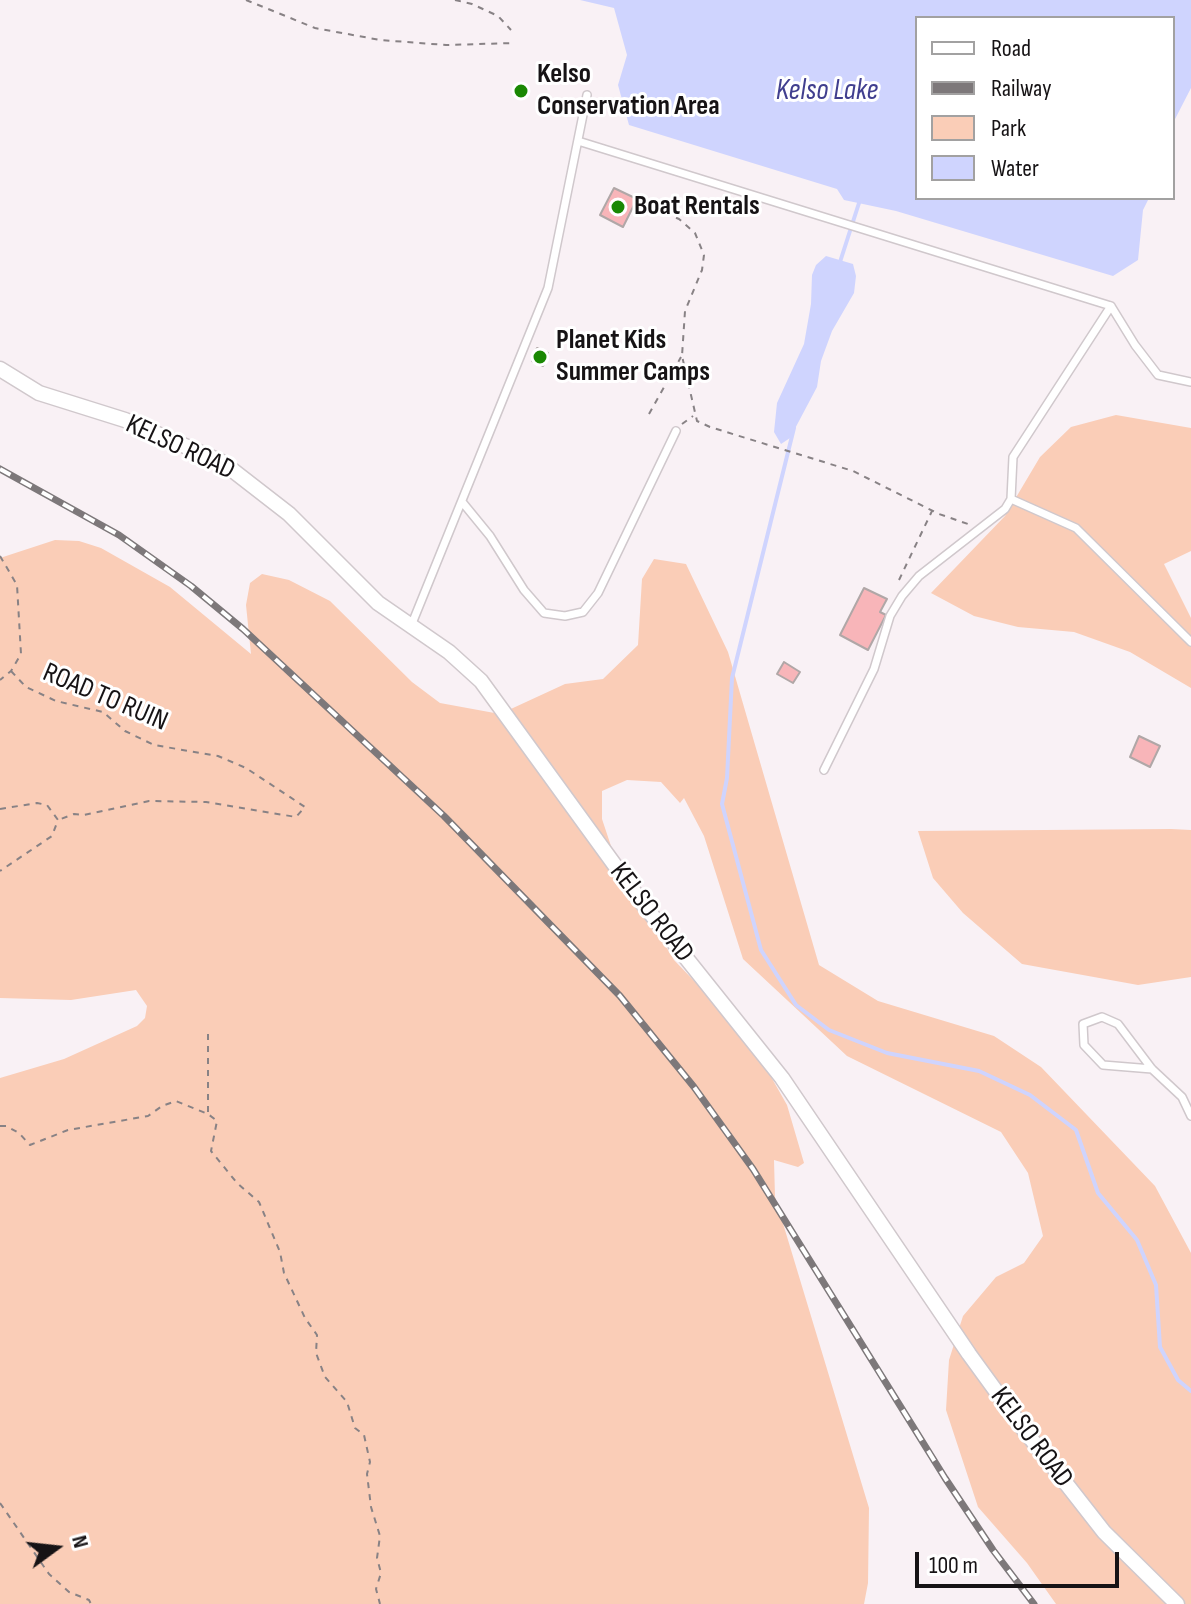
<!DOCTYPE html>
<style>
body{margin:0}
#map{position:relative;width:1191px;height:1604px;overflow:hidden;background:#f9f1f5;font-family:"Sofia Sans Condensed",sans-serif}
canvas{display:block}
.legend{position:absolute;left:915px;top:16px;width:260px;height:184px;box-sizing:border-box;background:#fff;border:2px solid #a2a1a1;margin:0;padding:10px 14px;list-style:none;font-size:24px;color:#161315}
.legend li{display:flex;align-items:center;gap:16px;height:40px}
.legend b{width:40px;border:2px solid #a2a1a1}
.north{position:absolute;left:16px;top:1508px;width:80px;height:80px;-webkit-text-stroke:6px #fff;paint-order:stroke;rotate:75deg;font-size:22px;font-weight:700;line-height:32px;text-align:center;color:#161315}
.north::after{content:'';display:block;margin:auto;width:28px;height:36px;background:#161315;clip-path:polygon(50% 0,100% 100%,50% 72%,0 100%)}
.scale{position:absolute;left:915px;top:1552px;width:204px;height:36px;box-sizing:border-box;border:4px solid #161315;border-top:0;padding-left:10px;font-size:24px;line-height:28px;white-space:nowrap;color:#161315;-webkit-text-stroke:6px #fff;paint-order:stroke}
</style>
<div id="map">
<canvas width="1191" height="1604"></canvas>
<ul class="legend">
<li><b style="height:10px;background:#fff"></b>Road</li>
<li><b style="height:10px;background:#7d787a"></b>Railway</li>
<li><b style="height:22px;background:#facdb7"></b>Park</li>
<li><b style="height:22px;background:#cfd4fe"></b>Water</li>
</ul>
<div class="north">N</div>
<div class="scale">100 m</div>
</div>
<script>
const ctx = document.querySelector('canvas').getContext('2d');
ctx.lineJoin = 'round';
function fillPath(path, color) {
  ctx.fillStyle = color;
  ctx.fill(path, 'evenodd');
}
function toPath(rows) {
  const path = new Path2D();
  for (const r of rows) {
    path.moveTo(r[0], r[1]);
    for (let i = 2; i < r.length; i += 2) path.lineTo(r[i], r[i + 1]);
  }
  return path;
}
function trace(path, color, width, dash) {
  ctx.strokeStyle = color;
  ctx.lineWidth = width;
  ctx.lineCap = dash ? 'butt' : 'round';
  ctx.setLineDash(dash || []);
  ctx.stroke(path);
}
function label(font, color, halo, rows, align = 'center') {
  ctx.font = font + ' "Sofia Sans Condensed",sans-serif';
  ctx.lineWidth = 6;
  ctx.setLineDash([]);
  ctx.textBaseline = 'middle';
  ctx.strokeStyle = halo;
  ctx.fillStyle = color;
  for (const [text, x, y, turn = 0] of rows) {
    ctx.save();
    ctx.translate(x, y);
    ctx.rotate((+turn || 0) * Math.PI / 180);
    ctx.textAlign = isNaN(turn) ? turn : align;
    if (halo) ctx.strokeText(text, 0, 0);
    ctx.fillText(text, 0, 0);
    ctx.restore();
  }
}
const green = toPath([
 [1116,415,1191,428,1191,551,1164,564,1191,618,1191,688,1130,652,1074,632,1018,627,974,616,931,593,1005,516,1040,457,1071,427],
 [55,540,79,541,101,548,170,587,251,654,246,605,250,583,262,574,289,580,330,601,412,682,440,703,500,714,565,684,603,679,638,645,642,579,654,559,686,564,728,652,819,965,878,1001,994,1036,1041,1067,1155,1186,1191,1253,1191,1604,1056,1604,1027,1563,978,1507,946,1410,949,1360,963,1316,996,1277,1024,1263,1043,1236,1028,1173,1001,1132,847,1056,743,959,704,836,684,798,680,803,661,782,627,780,602,791,602,819,617,864,674,960,749,1038,787,1105,804,1163,798,1167,774,1160,775,1197,869,1508,868,1583,864,1604,0,1604,0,1078,64,1059,137,1026,145,1018,147,1006,136,990,71,1000,0,998,0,558],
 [1171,829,1191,830,1191,977,1138,985,1022,964,963,913,933,878,918,831]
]);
const water = toPath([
 [580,0,1191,0,1191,88,1173,123,1173,18,917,18,917,198,1149,198,1143,210,1138,260,1113,276,896,211,844,200,837,189,629,125,618,85,627,55,614,8],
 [826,256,853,264,856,276,854,293,832,331,821,361,817,387,790,438,781,444,774,432,777,403,804,344,811,304,812,275,816,265]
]);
const stream = toPath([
 [840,262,859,203],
 [794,428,732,678,727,778,722,804,761,950,796,1005,829,1030,887,1053,979,1071,1030,1095,1076,1130,1098,1193,1137,1240,1156,1285,1160,1347,1178,1380,1191,1391]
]);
const building = toPath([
 [614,188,637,199,623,227,600,215,614,188],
 [537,348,548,353,543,366,532,361,537,348],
 [864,588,887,599,880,612,886,615,868,650,840,635,864,588],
 [784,662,800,672,793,683,777,674,784,662],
 [1139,736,1160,746,1150,767,1130,757,1139,736]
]);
const path = toPath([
 [246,0,315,28,380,40,446,45,515,43],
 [455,0,472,4,498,16,511,30],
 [665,213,679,219,695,233,704,255,702,270,685,311,682,356,697,421,710,427,853,471,939,514,968,524],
 [649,414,681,357],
 [682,424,693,416],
 [0,556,17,585,21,654,11,671,0,680],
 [899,580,932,511],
 [11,671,26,687,56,701,103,712,125,731,154,745,218,756,246,768,305,807,296,817,206,802,149,801,84,815,74,814,58,820],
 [0,809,37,803,47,805,58,820,52,836,0,871],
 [208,1112,208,1033],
 [0,1126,6,1126,19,1133,30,1145,68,1130,148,1116,162,1106,176,1101,208,1114,217,1121,211,1151,237,1183,259,1202,280,1252,284,1273,305,1318,317,1335,316,1353,325,1377,347,1402,355,1428,364,1435,370,1462,367,1474,371,1507,380,1536,377,1558,381,1573,376,1589,380,1604],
 [0,1503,49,1574,69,1592,89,1600,91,1604]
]);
const service = toPath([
 [578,141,1111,306,1135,345,1158,375,1191,382],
 [1111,306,1013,457,1011,499,1076,528,1191,642],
 [463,503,490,536,524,590,544,613,565,616,583,612,598,593,676,431],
 [411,626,548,288,587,95],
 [824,770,874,669,890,616,902,596,919,576,1005,509,1011,499],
 [1152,1069,1103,1065,1084,1045,1083,1024,1102,1017,1118,1024,1152,1069,1182,1097,1191,1116]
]);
const minor = toPath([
 [0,369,39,393,125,420,222,462,289,514,378,603,449,652,481,681,643,904,782,1078,969,1354,1025,1431,1104,1532,1177,1604]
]);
const rail = toPath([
 [0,469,119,535,191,586,243,629,444,816,620,996,694,1087,753,1169,945,1478,993,1550,1034,1604]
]);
const markers = [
 [521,91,8,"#1a8803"],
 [618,207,8,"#1a8803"],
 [540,357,8,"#1a8803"]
];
const poiNames = [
 ["Kelso",537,75],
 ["Conservation Area",537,107],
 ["Boat Rentals",634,207],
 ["Planet Kids",556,341],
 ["Summer Camps",556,373]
];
const streetNames = [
 ["KELSO ROAD",180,448,25],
 ["ROAD TO RUIN",105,698,23],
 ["KELSO ROAD",651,913,52],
 ["KELSO ROAD",1031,1438,53]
];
const waterNames = [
 ["Kelso Lake",827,91]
];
fillPath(green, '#facdb7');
fillPath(water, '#cfd4fe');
trace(stream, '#cfd4fe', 4);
fillPath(building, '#f8b5b9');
trace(building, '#b0a7a7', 2);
trace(service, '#d0c8cc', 10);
trace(minor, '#d0c8cc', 17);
trace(path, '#888285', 2, [6, 6]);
trace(service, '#fff', 7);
trace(minor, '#fff', 14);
trace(rail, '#7d787a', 7);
trace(rail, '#fff', 4, [12]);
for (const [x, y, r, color] of markers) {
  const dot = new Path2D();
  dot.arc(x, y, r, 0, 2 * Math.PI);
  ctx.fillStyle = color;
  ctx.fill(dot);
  trace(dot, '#fff', 3);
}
label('bold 28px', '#161315', '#fff', poiNames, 'left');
label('28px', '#161315', '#fff', streetNames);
label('italic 30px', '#413f8f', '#fff', waterNames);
</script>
